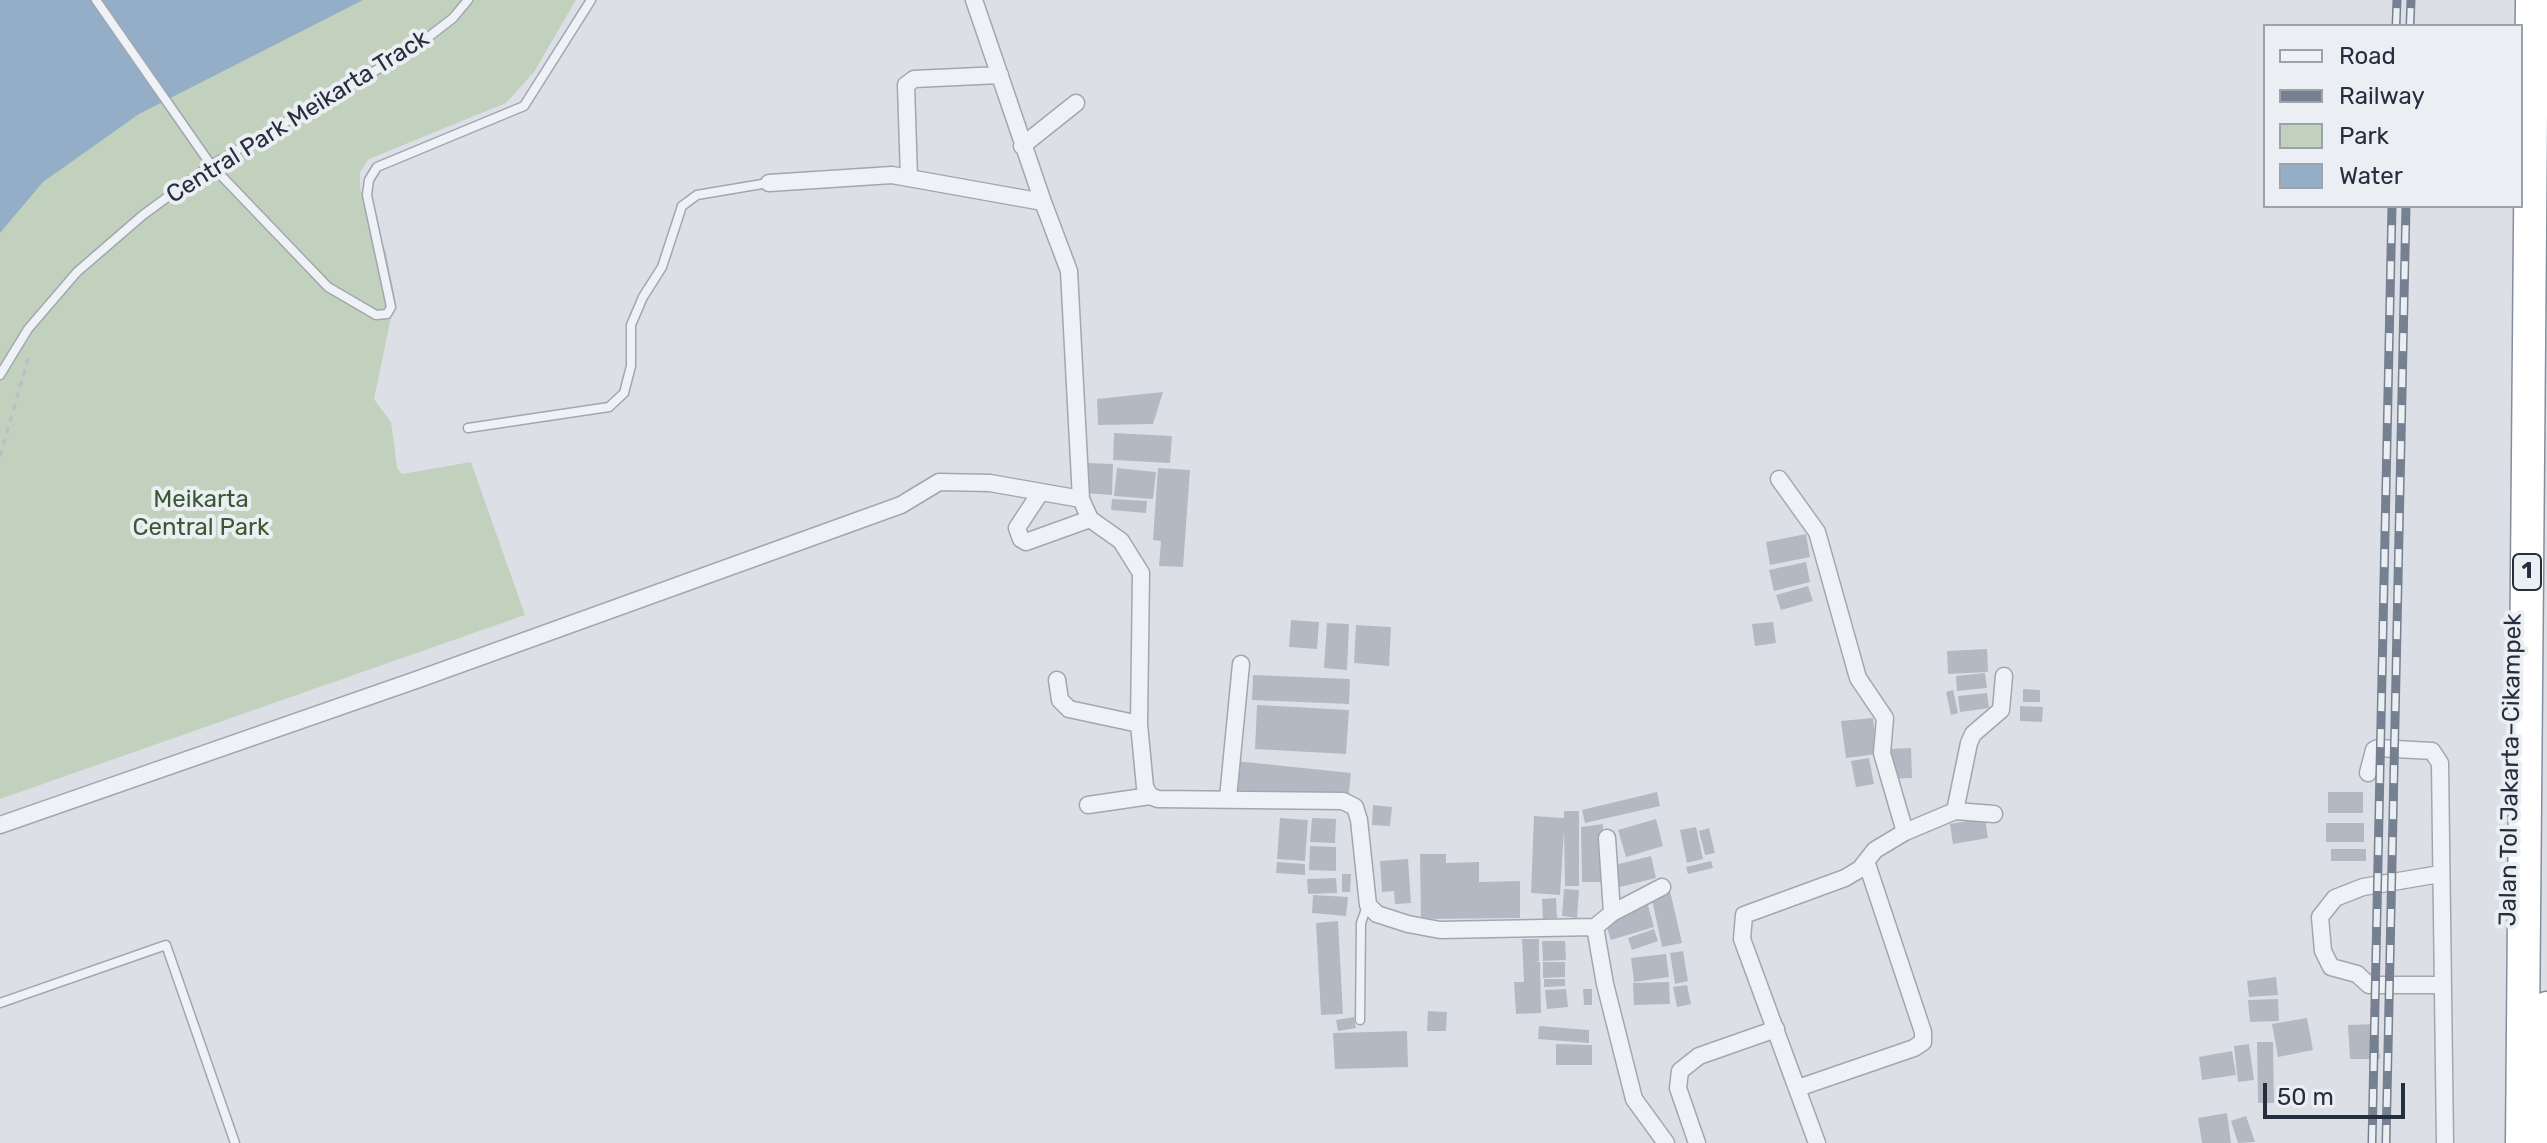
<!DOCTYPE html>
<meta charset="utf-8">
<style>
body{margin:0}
#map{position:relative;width:2547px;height:1143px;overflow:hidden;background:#dce0e6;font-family:Rubik,sans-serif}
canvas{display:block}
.legend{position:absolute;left:2263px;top:24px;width:260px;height:184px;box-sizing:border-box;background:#ebeff4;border:2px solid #9ca2ab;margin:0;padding:10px 14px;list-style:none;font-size:24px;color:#252e3d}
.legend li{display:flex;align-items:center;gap:16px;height:40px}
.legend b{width:40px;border:2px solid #9ca2ab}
.scale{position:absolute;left:2263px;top:1083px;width:142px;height:36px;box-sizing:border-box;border:4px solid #252e3d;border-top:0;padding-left:10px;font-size:24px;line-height:28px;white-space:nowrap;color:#252e3d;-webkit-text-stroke:6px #ebeff4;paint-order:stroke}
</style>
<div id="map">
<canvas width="2547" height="1143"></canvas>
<ul class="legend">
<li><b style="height:10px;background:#eef1f5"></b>Road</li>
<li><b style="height:10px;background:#758090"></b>Railway</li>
<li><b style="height:22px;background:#c2d1bd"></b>Park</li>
<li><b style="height:22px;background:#95aec8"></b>Water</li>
</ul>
<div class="scale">50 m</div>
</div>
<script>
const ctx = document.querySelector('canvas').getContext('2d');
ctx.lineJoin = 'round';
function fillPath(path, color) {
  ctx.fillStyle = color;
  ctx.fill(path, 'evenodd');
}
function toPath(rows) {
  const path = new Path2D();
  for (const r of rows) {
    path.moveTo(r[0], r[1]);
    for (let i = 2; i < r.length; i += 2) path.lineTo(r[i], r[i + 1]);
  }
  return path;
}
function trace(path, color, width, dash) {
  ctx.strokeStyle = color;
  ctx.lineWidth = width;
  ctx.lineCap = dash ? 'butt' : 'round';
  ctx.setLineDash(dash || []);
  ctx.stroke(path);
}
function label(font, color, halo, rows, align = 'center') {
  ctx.font = font + ' Rubik,sans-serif';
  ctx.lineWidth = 8;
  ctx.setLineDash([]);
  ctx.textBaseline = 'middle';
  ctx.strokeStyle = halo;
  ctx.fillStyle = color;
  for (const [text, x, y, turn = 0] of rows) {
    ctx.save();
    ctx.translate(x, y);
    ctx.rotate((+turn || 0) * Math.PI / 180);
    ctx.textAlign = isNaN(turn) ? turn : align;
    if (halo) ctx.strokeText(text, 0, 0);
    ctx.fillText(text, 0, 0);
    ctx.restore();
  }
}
const green = toPath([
 [0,0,576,0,534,72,506,103,369,159,360,172,360,188,386,252,395,298,374,399,391,422,397,468,402,474,471,462,525,615,0,799]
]);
const water = toPath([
 [0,0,363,0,139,114,43,182,0,233]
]);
const building = toPath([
 [1163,392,1153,424,1098,425,1097,399],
 [1114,433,1172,436,1170,463,1113,460],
 [1087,463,1113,464,1112,495,1085,493],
 [1117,468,1156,472,1153,499,1114,496],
 [1158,468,1190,470,1183,567,1159,566,1161,541,1153,540],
 [1112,499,1147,501,1146,513,1111,510],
 [1806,534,1810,557,1770,565,1766,542],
 [1806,562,1810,582,1774,591,1769,570],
 [1808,586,1813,601,1781,610,1776,595],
 [1291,620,1319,622,1317,649,1289,647],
 [1773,622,1776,643,1755,646,1752,624],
 [1327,623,1349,624,1347,670,1324,668],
 [1356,625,1391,627,1389,666,1354,663],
 [1987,649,1988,672,1948,674,1947,651],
 [1985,673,1987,688,1957,691,1956,676],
 [1253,675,1350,679,1349,704,1252,700],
 [2023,689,2040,690,2040,702,2023,702],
 [1953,690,1958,713,1951,715,1946,692],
 [1987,693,1989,708,1960,712,1958,696],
 [1257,705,1349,710,1346,754,1255,749],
 [2020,706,2043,707,2042,722,2020,721],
 [1873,718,1877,754,1846,758,1841,721],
 [1911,748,1912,778,1889,779,1889,749],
 [1869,758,1874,784,1856,787,1851,761],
 [1236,761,1351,773,1348,801,1234,790],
 [1657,792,1660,806,1585,823,1582,810],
 [2328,792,2363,792,2363,813,2328,813],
 [1373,805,1392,807,1390,826,1372,825],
 [1564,811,1579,811,1579,886,1565,886,1564,831,1560,895,1531,893,1534,816,1564,818],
 [1280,818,1308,820,1305,861,1277,859],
 [1312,818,1336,819,1335,843,1310,842],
 [1985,818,1988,838,1953,844,1950,824],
 [1656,819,1663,846,1626,857,1618,830],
 [2326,823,2364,823,2364,842,2326,842],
 [1603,824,1603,882,1582,882,1581,827],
 [1696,827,1703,859,1687,863,1680,830],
 [1709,828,1715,853,1705,855,1699,831],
 [1310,846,1336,847,1336,871,1309,870],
 [2331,849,2366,849,2366,861,2331,861],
 [1420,854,1446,854,1446,863,1479,862,1479,882,1520,881,1520,918,1421,919],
 [1651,856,1656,878,1616,888,1611,866],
 [1408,859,1411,903,1395,904,1394,891,1382,892,1380,861],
 [1711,861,1713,868,1688,874,1686,867],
 [1277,862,1305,864,1305,875,1276,873],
 [1342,874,1351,874,1350,892,1342,892],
 [1336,878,1337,893,1308,894,1307,879],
 [1564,889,1579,890,1577,918,1562,916],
 [1670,891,1682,943,1662,947,1651,895],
 [1313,895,1348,897,1346,916,1312,913],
 [1556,898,1557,918,1543,919,1542,899],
 [1647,902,1654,927,1611,940,1605,922],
 [1338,921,1343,1014,1321,1015,1316,923],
 [1654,929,1658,941,1632,950,1628,938],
 [1522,939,1539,939,1539,961,1534,962,1540,962,1541,1013,1516,1014,1514,982,1524,982],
 [1542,941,1565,941,1566,960,1543,961],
 [1683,951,1688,981,1675,984,1670,953],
 [1666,954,1669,977,1634,982,1631,958],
 [1543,962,1565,962,1565,977,1543,978],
 [2276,977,2278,995,2249,997,2247,981],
 [1544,979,1565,979,1565,986,1544,987],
 [1669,982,1670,1004,1634,1005,1633,983],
 [1687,985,1691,1004,1677,1007,1673,987],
 [1566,989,1568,1007,1547,1009,1545,990],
 [1583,989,1592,989,1592,1005,1584,1005],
 [2278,999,2279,1021,2250,1022,2248,1000],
 [1428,1011,1447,1012,1446,1031,1427,1031],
 [1354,1017,1356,1028,1338,1031,1336,1020],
 [2307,1018,2313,1050,2278,1057,2272,1024],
 [2377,1024,2380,1059,2350,1059,2348,1025],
 [1539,1026,1589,1030,1589,1043,1538,1039],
 [1407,1031,1408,1067,1335,1069,1333,1033],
 [2257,1042,2273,1042,2274,1103,2258,1103],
 [1556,1044,1592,1045,1592,1065,1556,1065],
 [2249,1044,2254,1080,2238,1082,2234,1046],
 [2232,1051,2236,1075,2202,1080,2199,1057],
 [2227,1113,2231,1143,2202,1143,2198,1118],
 [2246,1116,2255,1142,2238,1143,2231,1121]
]);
const path = toPath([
 [0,456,29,356]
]);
const service = toPath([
 [96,0,211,165,328,287,376,315,387,314,391,307,367,195,369,180,377,167,524,106,591,0],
 [0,375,28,329,77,272,143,215,211,165,413,49,453,18,468,0],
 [468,428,609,407,624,393,631,366,631,325,643,297,662,267,682,206,697,195,768,183],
 [0,1003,166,945,235,1143],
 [1360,1020,1361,923,1367,906]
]);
const minor = toPath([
 [974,0,1043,202],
 [1022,146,1076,103],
 [909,178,906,85,914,79,1000,75],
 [769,183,892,175,1043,202,1069,271,1081,499,1090,519,1121,541,1141,573,1139,724,1145,787,1150,796,1158,799,1343,801,1355,807,1359,820,1368,905,1377,914,1408,924,1440,930,1595,927,1605,984,1634,1099,1666,1143],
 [1779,479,1817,532,1858,678,1885,718,1882,753,1905,832],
 [1040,493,1017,528,1021,539,1026,542,1090,519],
 [1057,680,1060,700,1069,709,1139,724],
 [2368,773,2374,750,2378,748,2432,751,2440,763,2445,1143],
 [1228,798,1241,664],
 [1088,805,1150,796],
 [1955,811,1994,814],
 [0,825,419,679,901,505,939,482,990,483,1081,499],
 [1607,838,1612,913],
 [2440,874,2363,887,2335,898,2320,917,2323,951,2331,967,2357,974,2369,985,2441,985],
 [1595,927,1612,913,1662,887],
 [1798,1088,1914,1048,1923,1042,1923,1032,1866,861],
 [1697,1143,1678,1088,1680,1071,1699,1056,1776,1029],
 [1817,1143,1742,939,1744,915,1845,878,1860,869,1875,850,1905,832,1955,811,1969,743,1973,734,2001,710,2004,676]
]);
const motorway = toPath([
 [2522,1143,2532,0],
 [2546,1143,2547,1008]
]);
const rail = toPath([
 [2396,26,2397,0],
 [2410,26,2411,0],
 [2372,1143,2392,206],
 [2386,1143,2406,206]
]);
const shields = [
 [2527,572,28]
];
const shieldNames = [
 ["1",2527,572]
];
const streetNames = [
 ["Central Park Meikarta Track",298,117,-32],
 ["Jalan Tol Jakarta–Cikampek",2511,770,-89]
];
const parkNames = [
 ["Meikarta",201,500],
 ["Central Park",201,528]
];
fillPath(green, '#c2d1bd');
fillPath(water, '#95aec8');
fillPath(building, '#b3b9c3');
trace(service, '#a1a7b0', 11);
trace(minor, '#a1a7b0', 19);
trace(motorway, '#838e9d', 35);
trace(path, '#babec5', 3, [6, 6]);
trace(service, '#eef1f5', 8);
trace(minor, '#eef1f5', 16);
trace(motorway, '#fff', 32);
trace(rail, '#758090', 9);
trace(rail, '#ebeff4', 6, [18]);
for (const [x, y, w] of shields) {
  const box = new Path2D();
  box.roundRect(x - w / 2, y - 18, w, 36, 6);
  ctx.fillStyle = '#ebeff4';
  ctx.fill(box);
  trace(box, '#252e3d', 2);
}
label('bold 22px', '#252e3d', null, shieldNames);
label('24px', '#252e3d', '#ebeff4', streetNames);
label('24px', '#3a5932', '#ebeff4', parkNames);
</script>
